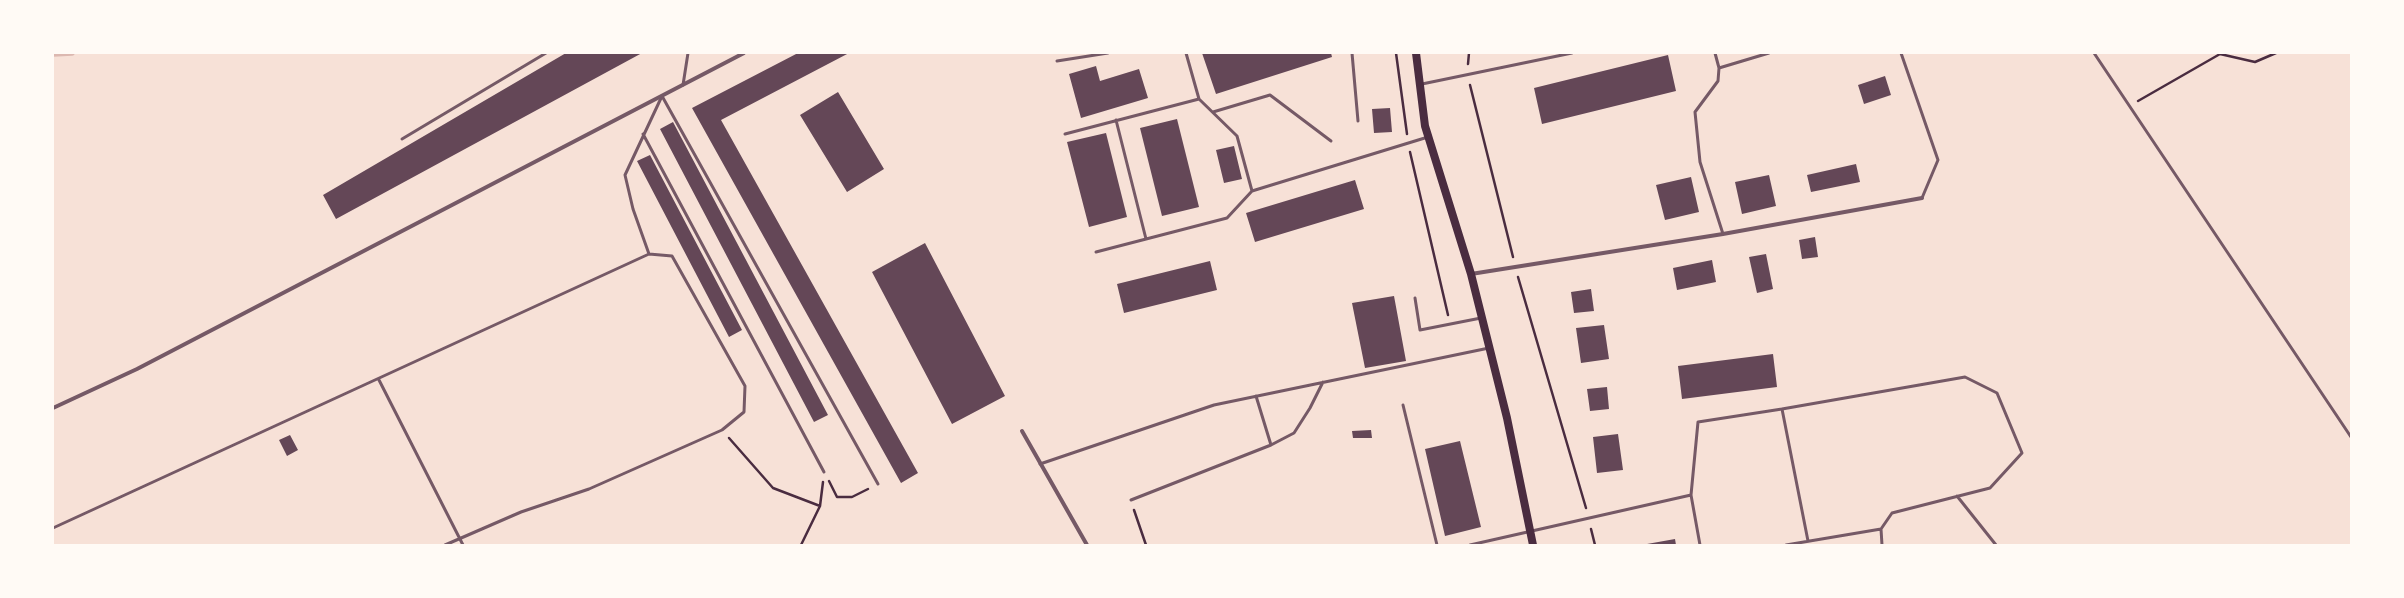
<!DOCTYPE html>
<style>
body{margin:0}
#map{position:relative;width:2404px;height:598px;overflow:hidden;background:#f7e1d7;font-family:"Nunito Sans",sans-serif}
canvas{display:block}
.frame{position:absolute;inset:0;border:54px solid #fffaf5;pointer-events:none}
</style>
<div id="map">
<canvas width="2404" height="598"></canvas>
<div class="frame"></div>
</div>
<script>
const ctx = document.querySelector('canvas').getContext('2d');
ctx.lineJoin = 'round';
function toPath(rows) {
  const path = new Path2D();
  for (const r of rows) {
    path.moveTo(r[0], r[1]);
    for (let i = 2; i < r.length; i += 2) path.lineTo(r[i], r[i + 1]);
  }
  return path;
}
function trace(path, color, width, dash) {
  ctx.strokeStyle = color;
  ctx.lineWidth = width;
  ctx.lineCap = dash ? 'butt' : 'round';
  ctx.setLineDash(dash || []);
  ctx.stroke(path);
}
function fillPath(path, color) {
  ctx.fillStyle = color;
  ctx.fill(path, 'evenodd');
}
const stream = toPath([
 [53,54,72,53]
]);
const building = toPath([
 [566,53,642,53,336,219,323,195],
 [798,53,849,53,721,120,918,473,901,483,692,108],
 [1202,53,1331,53,1332,57,1216,94],
 [1668,55,1676,91,1542,124,1534,88],
 [1096,66,1100,81,1139,69,1148,98,1081,118,1069,74],
 [1885,76,1891,95,1864,104,1858,85],
 [838,92,884,169,847,192,800,115],
 [1390,108,1392,132,1374,133,1372,109],
 [1177,119,1199,207,1162,216,1140,128],
 [673,122,828,415,814,422,660,129],
 [1106,133,1127,217,1089,227,1067,142],
 [1234,146,1242,179,1224,183,1216,150],
 [650,155,742,330,729,337,637,161],
 [1856,164,1860,182,1811,192,1807,175],
 [1769,175,1776,206,1742,214,1735,182],
 [1691,177,1699,212,1665,220,1656,185],
 [1355,180,1364,209,1255,242,1246,213],
 [1815,237,1818,257,1802,259,1799,240],
 [925,243,1005,396,952,424,872,272],
 [1766,254,1773,289,1757,293,1749,257],
 [1712,260,1716,282,1677,290,1673,268],
 [1210,261,1217,290,1124,313,1117,284],
 [1591,289,1594,311,1574,313,1571,292],
 [1394,296,1406,361,1365,368,1352,303],
 [1604,325,1609,359,1581,363,1576,328],
 [1773,354,1777,387,1682,399,1678,366],
 [1607,387,1609,409,1590,411,1587,389],
 [1371,430,1372,438,1353,438,1352,431],
 [1618,434,1623,470,1597,473,1593,437],
 [290,435,298,450,287,456,279,440],
 [1460,441,1481,527,1445,536,1425,449],
 [1675,539,1676,545,1647,545,1647,544]
]);
const path = toPath([
 [1396,53,1407,134],
 [1468,64,1469,53],
 [1470,85,1513,257],
 [2138,101,2220,54,2255,62,2276,53],
 [1410,152,1448,315],
 [1518,277,1586,508],
 [729,438,773,488,820,506],
 [829,481,837,497,852,497,868,489],
 [1134,510,1146,545],
 [1591,529,1595,545],
 [801,545,820,506,823,482]
]);
const service = toPath([
 [1186,53,1199,99,1237,136,1252,191,1428,137],
 [1352,53,1358,121],
 [1715,53,1719,68,1718,81,1695,112,1700,162,1723,234],
 [1901,53,1938,160,1922,198],
 [2094,53,2351,437],
 [1057,61,1108,53],
 [1719,68,1769,53],
 [1422,84,1572,53],
 [683,85,688,53],
 [662,96,878,484],
 [1213,112,1270,95,1331,141],
 [1116,120,1146,239],
 [643,134,824,472],
 [1065,134,1199,99],
 [402,139,546,53],
 [1096,252,1227,218,1252,191],
 [649,254,633,209,625,175,662,96],
 [1415,298,1420,330,1481,318],
 [379,380,463,545],
 [1403,405,1437,545],
 [1782,409,1965,377,1997,393,2022,453,1990,488,1892,513,1881,529,1882,545],
 [1271,445,1294,433,1310,408,1323,382],
 [1040,464,1214,405,1489,348],
 [1691,495,1698,422,1782,409,1808,541],
 [1957,496,1996,545],
 [1131,500,1271,445,1256,396],
 [53,528,649,254,672,256,745,386,744,412,722,430,589,489,521,512,445,545],
 [1470,545,1691,495,1700,545],
 [1786,545,1881,529]
]);
const minor = toPath([
 [1471,274,1723,234,1922,198],
 [53,408,137,369,744,53],
 [1022,431,1087,545]
]);
const secondary = toPath([
 [1416,53,1425,126,1471,274,1507,418,1533,545]
]);
trace(stream, '#dcb8b0', 5.5);
fillPath(building, '#644757');
trace(path, '#4a2c40', 2.5);
trace(service, '#755966', 3);
trace(minor, '#755966', 4);
trace(secondary, '#4a2c40', 8);
</script>
